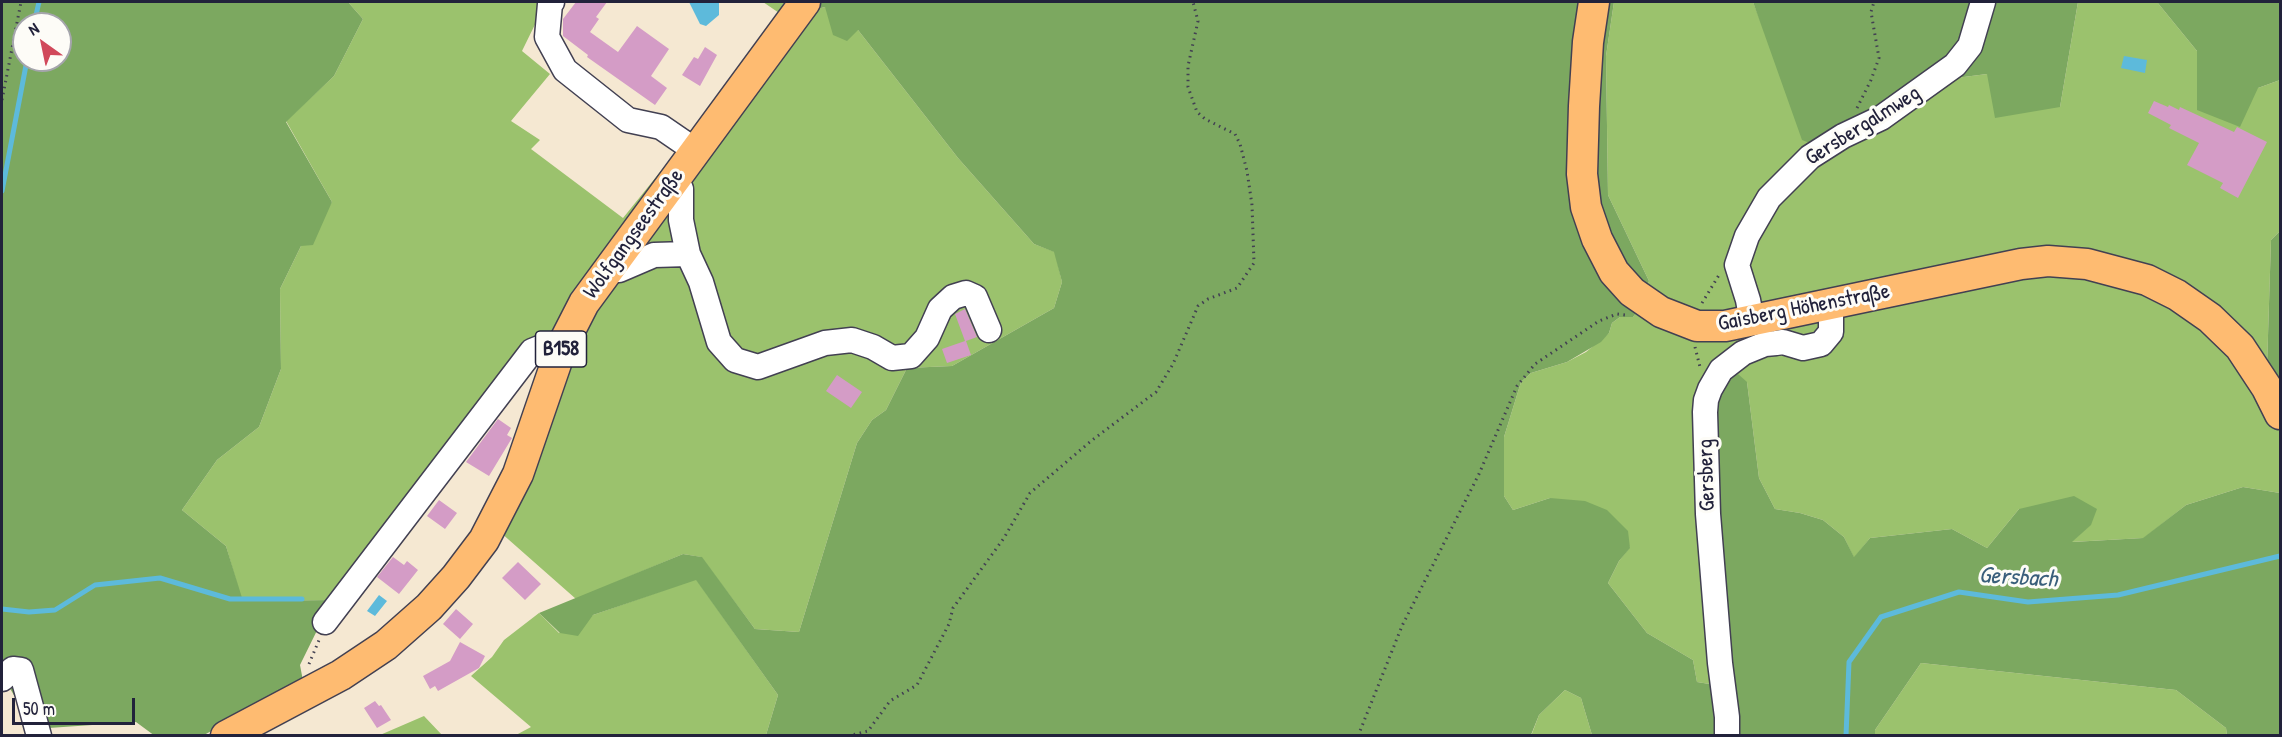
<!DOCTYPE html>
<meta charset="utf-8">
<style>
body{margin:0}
#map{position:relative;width:2282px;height:737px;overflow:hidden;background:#f5e8d2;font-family:"Patrick Hand",sans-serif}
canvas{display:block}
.frame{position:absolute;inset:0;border:3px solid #22223b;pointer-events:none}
.north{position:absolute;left:12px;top:12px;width:60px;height:60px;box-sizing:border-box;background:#fdfcf7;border:2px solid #a5a5ac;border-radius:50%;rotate:327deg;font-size:16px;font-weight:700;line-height:24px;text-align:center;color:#22223b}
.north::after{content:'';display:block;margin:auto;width:21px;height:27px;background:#d1495b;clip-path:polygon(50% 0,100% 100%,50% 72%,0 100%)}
.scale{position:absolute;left:12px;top:698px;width:123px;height:27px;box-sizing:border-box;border:3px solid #22223b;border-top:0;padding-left:8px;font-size:18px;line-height:21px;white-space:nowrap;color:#22223b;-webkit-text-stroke:4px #fdfcf7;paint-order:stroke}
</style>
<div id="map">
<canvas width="2282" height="737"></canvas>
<div class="frame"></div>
<div class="north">N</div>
<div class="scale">50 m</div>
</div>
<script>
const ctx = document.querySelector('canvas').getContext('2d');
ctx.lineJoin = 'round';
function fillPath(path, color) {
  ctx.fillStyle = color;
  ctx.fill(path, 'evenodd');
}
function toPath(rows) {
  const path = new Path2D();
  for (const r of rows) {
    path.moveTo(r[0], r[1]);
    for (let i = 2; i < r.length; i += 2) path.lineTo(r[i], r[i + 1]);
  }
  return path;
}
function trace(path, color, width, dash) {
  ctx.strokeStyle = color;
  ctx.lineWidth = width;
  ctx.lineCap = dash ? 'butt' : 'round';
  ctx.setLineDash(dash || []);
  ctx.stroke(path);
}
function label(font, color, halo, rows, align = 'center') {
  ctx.font = font + ' "Patrick Hand",sans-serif';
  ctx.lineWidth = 6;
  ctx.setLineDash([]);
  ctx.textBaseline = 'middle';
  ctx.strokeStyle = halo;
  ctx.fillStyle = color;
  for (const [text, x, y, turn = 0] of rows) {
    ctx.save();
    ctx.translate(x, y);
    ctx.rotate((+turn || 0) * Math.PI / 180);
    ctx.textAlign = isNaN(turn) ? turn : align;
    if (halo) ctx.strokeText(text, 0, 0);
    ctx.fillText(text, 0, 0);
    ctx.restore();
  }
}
const green = toPath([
 [348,2,546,2,522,51,550,74,511,121,540,140,531,149,623,218,785,17,763,2,793,2,786,17,825,7,858,30,958,158,1034,244,1055,252,1062,282,1054,308,952,366,907,368,886,410,872,420,857,443,799,632,755,629,701,557,683,554,576,599,500,532,520,437,544,356,332,600,242,601,226,546,182,510,217,460,259,427,281,369,280,289,301,246,332,202,286,121,334,76,363,19],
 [1614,2,1753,2,1764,30,1948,79,1987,74,2060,107,2078,2,2157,2,2197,51,2258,88,2280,80,2280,231,2271,240,2266,399,2280,430,2280,493,2243,487,2186,505,2144,538,2071,542,2090,525,2019,509,1987,548,1952,529,1870,538,1854,558,1844,537,1823,520,1800,513,1775,509,1759,478,1747,382,1728,687,1697,682,1693,660,1647,633,1608,583,1619,561,1630,547,1550,498,1513,510,1504,496,1504,437,1521,382,1531,373,1567,362,1586,352,1609,333,1612,323,1620,317,1633,317,1639,308,1649,281,1608,195,1606,56],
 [696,579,778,695,766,735,516,735,531,727,471,676,492,657,504,640,539,613,559,633,593,615],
 [1921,663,2176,690,2226,728,2227,735,1875,736,1875,730],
 [1565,690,1581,698,1592,735,1531,736,1539,715],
 [424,716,442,735,380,735]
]);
const forest = toPath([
 [2,2,348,2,363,19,334,76,286,122,332,202,313,245,301,246,280,289,281,369,259,427,217,460,182,510,226,546,243,601,332,600,300,665,303,681,204,735,155,736,136,722,34,729,2,675],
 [24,24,60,24,60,60,24,60],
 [793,2,1614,2,1606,56,1608,195,1649,281,1639,309,1633,317,1620,317,1612,323,1609,333,1601,342,1567,362,1531,373,1521,382,1504,437,1504,496,1513,510,1550,498,1585,501,1607,510,1628,531,1630,548,1619,561,1608,583,1647,633,1693,660,1697,682,1728,687,1712,407,1727,377,1738,374,1747,382,1759,478,1775,509,1800,513,1823,520,1844,537,1854,557,1870,538,1952,529,1987,548,2019,509,2074,496,2097,509,2091,525,2072,542,2143,538,2186,505,2243,487,2280,493,2280,735,2227,735,2226,728,2176,690,1921,663,1875,730,1875,735,1592,735,1581,698,1565,690,1539,715,1531,735,766,735,778,695,696,580,593,615,578,636,560,633,539,613,683,554,702,557,755,629,799,632,857,443,872,420,886,410,907,368,952,366,1054,308,1062,282,1054,252,1034,244,958,158,858,30,847,41,833,35,825,7,785,17],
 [1753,2,2078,2,2060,107,1995,118,1987,74,1948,79,1833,152,1802,140],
 [2157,2,2280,2,2280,80,2258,88,2240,127,2197,110,2197,51],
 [2280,231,2280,430,2266,399,2271,240]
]);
const water = toPath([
 [689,2,719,2,719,15,706,26,700,24],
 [2124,56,2147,60,2145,73,2121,68],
 [379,595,387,601,375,616,367,611]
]);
const stream = toPath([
 [34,24,39,2],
 [2,191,27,60],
 [2,609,29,612,55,610,95,585,160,578,230,599,302,599],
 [1846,736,1849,662,1881,617,1959,592,2028,602,2118,595,2280,556]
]);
const building = toPath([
 [576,2,607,2,596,17,599,19,590,32,618,52,637,26,669,49,651,76,667,88,655,105,587,57,588,55,563,36,563,19],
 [705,47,717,55,700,86,682,75,694,57,698,59],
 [2154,101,2168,107,2169,105,2179,110,2180,107,2234,132,2237,127,2267,142,2238,198,2220,188,2223,183,2187,165,2199,143,2169,128,2171,125,2148,113],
 [965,309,977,337,966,341,971,355,947,363,942,349,965,341,955,314],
 [837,375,862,392,851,408,826,391],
 [498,419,511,428,507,435,512,438,489,476,466,462],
 [439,500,457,513,445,529,427,516],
 [393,557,404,565,407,561,418,570,399,594,377,577],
 [518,562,541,584,525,600,502,578],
 [456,609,473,624,460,639,443,624],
 [460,642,485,656,479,668,438,691,435,686,430,689,423,676,450,661],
 [375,701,379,706,381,705,391,720,377,728,364,708]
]);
const path = toPath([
 [2,100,21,2],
 [1857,108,1871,80,1879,58,1871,12,1874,2],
 [1702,303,1719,275],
 [1695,347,1700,367],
 [309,664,319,640],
 [848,736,868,731,890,701,917,685,949,624,953,608,1004,538,1030,493,1091,441,1156,392,1173,364,1198,306,1208,299,1237,288,1254,263,1252,205,1247,171,1240,144,1235,134,1205,119,1197,112,1188,87,1188,66,1198,21,1193,2],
 [1358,736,1402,626,1479,474,1517,386,1535,364,1599,321,1617,314,1625,315]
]);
const minor = toPath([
 [552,2,550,4,547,37,565,70,628,120,661,127,696,151],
 [672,180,681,189,681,220,688,254,701,282,719,342,735,360,758,367,825,343,852,340,873,347,892,358,911,356,927,338,940,309,953,297,966,293,975,297,989,330],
 [609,266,619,270,654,255,688,254],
 [1752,322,1748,300,1737,265,1747,236,1769,198,1810,157,1843,136,1881,118,1955,65,1970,46,1983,2],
 [325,622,532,351,547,345,562,346],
 [2,679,13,669,21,670,39,736],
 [1727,736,1727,717,1720,663,1708,514,1705,412,1706,400,1710,389,1721,370,1743,353,1765,344,1776,343,1783,342,1803,348,1821,344,1831,332,1831,317,1829,306]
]);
const major = toPath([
 [1594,2,1588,42,1584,106,1582,174,1586,207,1597,239,1614,272,1632,292,1661,312,1697,326,1725,326,2021,264,2048,261,2087,264,2147,280,2177,295,2210,318,2240,347,2267,388,2280,414],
 [226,736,341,675,386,645,429,607,456,577,484,540,518,474,562,346,584,303,805,2]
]);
const shields = [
 [561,349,51]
];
const shieldNames = [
 ["B158",561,349]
];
const streetNames = [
 ["Gersbergalmweg",1863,126,-32],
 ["Wolfgangseestraße",634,234,-54],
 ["Gaisberg Höhenstraße",1804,308,-11],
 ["Gersberg",1707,475,-92]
];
const waterNames = [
 ["Gersbach",2018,578,3]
];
fillPath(green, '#9bc26d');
fillPath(forest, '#7ca860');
fillPath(water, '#5dbadb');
trace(stream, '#5dbadb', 5);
fillPath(building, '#d49cc6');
trace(minor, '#424052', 27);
trace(major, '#424052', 33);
trace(path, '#424052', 3, [1.5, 4.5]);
trace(minor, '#fff', 24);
trace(major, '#febb71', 30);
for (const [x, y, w] of shields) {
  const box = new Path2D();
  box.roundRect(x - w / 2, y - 18, w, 36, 4.5);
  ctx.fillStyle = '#fdfcf7';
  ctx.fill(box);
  trace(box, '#22223b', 1.5);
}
label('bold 21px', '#22223b', null, shieldNames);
label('22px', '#22223b', '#fdfcf7', streetNames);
label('italic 24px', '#3a5f7b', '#fdfcf7', waterNames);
</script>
